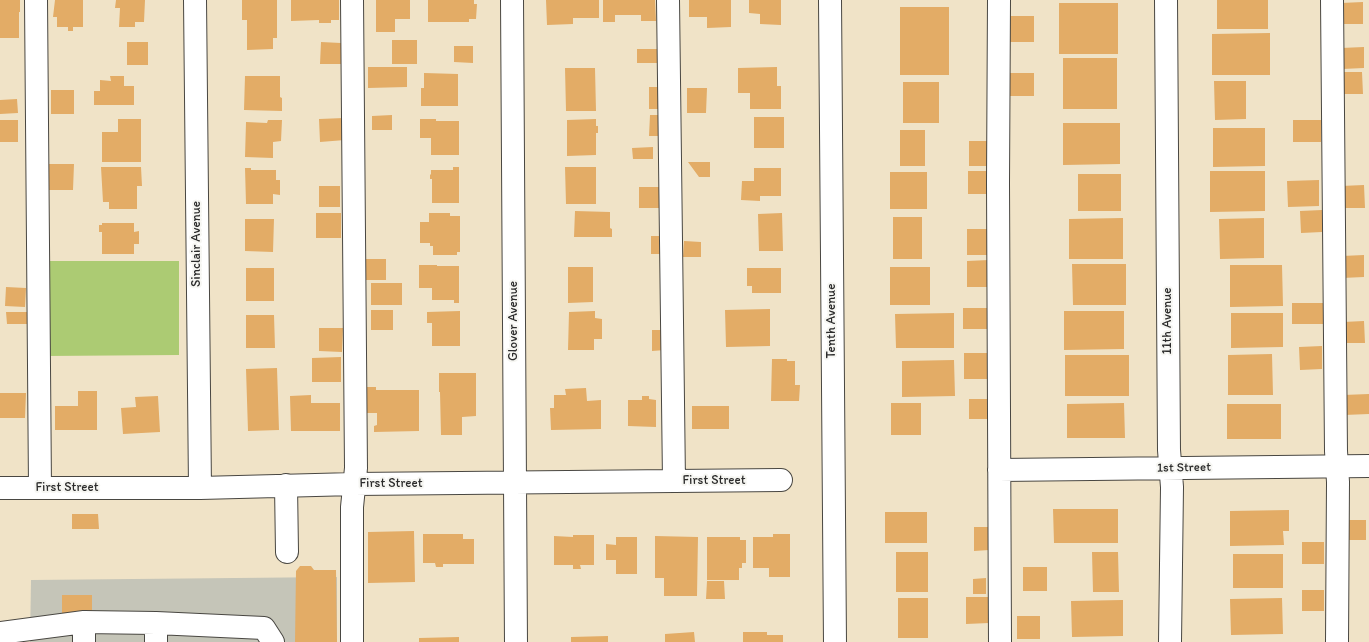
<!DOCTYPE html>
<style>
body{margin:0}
canvas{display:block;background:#f0e3c7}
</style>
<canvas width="1369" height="642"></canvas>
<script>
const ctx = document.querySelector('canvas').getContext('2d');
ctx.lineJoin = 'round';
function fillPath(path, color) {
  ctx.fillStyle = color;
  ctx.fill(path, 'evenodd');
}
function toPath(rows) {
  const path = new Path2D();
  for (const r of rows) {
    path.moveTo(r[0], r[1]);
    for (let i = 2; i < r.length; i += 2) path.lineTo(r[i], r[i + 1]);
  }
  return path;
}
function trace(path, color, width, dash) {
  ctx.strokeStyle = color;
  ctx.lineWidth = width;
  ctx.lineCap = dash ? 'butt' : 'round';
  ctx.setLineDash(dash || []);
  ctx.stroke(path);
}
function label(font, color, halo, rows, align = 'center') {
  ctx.font = font + ' Itim,sans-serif';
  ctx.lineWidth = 4;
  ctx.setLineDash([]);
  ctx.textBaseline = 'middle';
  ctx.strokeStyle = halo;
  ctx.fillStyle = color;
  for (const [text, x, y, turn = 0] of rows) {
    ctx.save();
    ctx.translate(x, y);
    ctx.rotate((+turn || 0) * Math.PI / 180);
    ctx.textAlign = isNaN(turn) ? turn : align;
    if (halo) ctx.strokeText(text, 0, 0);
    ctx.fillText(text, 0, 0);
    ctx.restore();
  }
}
const industrial = toPath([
 [337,577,337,642,30,642,31,580]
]);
const green = toPath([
 [45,261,179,261,179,355,45,356]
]);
const building = toPath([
 [0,0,20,0,20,12,19,12,19,38,0,38],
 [55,0,83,0,83,27,73,27,73,31,68,31,68,27,57,27,57,17,53,17],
 [116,0,145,0,144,22,135,22,135,27,119,27,120,8,115,8],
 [242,0,277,0,277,38,273,38,273,49,247,50,247,20,242,20],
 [291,0,339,0,339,20,331,20,331,23,319,23,319,20,291,21],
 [376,0,410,0,410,19,395,19,395,32,376,32],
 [428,0,474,0,474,4,477,4,476,19,469,19,469,22,428,22],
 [546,0,599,0,599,18,573,18,573,24,547,25],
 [603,0,655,0,656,21,641,21,641,15,615,15,615,22,603,22],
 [689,0,731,0,731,27,707,28,707,17,689,17],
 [749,0,781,0,781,25,760,24,760,14,749,13],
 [1217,0,1268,0,1268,29,1217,29],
 [1363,2,1363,24,1341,24,1341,3],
 [1059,3,1118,3,1118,54,1059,54],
 [900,7,949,7,949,75,900,75],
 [1010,16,1034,16,1034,42,1010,42],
 [1270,33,1270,75,1212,75,1212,34],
 [392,40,417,40,417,64,392,64],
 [127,42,148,42,148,65,127,65],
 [321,42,341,43,341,64,320,64],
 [454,46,473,46,473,63,454,62],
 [1364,47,1364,68,1342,69,1341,48],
 [637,49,660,49,660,63,637,63],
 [1063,58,1117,58,1117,109,1063,109],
 [368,67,407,67,407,87,368,88],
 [777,67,777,86,781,86,781,109,750,109,750,93,738,93,738,68],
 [565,68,595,68,596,111,566,111],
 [1341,72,1362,72,1363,94,1341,94],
 [424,73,458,74,458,106,421,106,421,88,424,88],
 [1010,73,1034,73,1034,96,1010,96],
 [110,76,124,76,124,86,134,86,134,105,94,105,94,91,100,91,100,80,111,81],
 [245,76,280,76,280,97,282,98,282,111,244,110],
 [1214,81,1246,81,1246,119,1215,120],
 [903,82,939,82,939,123,903,123],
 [649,87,663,87,663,109,649,109],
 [687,88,707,88,706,113,687,113],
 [51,90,74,90,74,114,51,114],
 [17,99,18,113,0,114,0,100],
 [392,115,392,130,372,130,372,116],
 [650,115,663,115,663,136,649,136],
 [754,117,784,117,784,148,754,148],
 [344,118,345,140,320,142,319,119],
 [118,119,141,119,141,162,102,162,102,132,118,132],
 [420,119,436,119,436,121,459,121,459,155,431,155,431,138,420,138],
 [596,119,596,126,598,126,598,133,596,133,596,155,567,156,567,120],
 [0,120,18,120,18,142,0,142],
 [268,120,282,120,281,141,273,142,273,158,245,157,246,122,267,123],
 [1293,120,1321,120,1321,142,1293,142],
 [1063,123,1120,123,1120,164,1063,165],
 [1213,128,1265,128,1265,166,1213,167],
 [900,130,925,130,925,166,900,166],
 [969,141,990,141,991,166,969,166],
 [653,147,653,159,633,159,632,148],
 [688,162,710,162,710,177,699,177],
 [49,164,74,164,73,190,49,190],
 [101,167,141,167,142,186,137,186,137,209,109,209,109,202,103,202],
 [453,167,459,167,459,203,432,203,432,179,430,179,430,174,431,175,431,170,453,170],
 [565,167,596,167,596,204,566,204],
 [245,168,251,168,251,170,276,170,276,180,280,180,280,195,273,194,273,204,246,204],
 [754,168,781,168,781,196,760,196,760,201,741,200,742,181,754,181],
 [968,171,989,171,989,194,968,194],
 [1210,171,1265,171,1265,211,1210,212],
 [890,172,927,172,927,209,890,209],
 [1078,174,1121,174,1121,211,1078,211],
 [1319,180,1319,206,1288,207,1287,181],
 [1364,185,1365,208,1342,208,1341,186],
 [319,186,340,186,340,207,319,207],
 [639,187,663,187,663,208,639,208],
 [1322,210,1322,232,1301,233,1300,211],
 [575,211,610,212,610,228,612,229,612,237,574,237],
 [316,213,341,213,341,238,316,238],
 [429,213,450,213,450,216,460,216,460,252,457,252,457,255,433,255,433,246,430,246,430,243,420,243,420,222,429,222],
 [782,213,783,251,759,251,758,214],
 [893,217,922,217,922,259,893,259],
 [1123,218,1123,259,1069,259,1069,219],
 [1264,218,1264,258,1220,259,1219,219],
 [245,219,274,219,273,252,245,251],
 [102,223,134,223,134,232,139,231,139,244,134,244,134,254,102,254,102,232,99,232,99,225,102,225],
 [967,229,987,229,987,255,967,255],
 [651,236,664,236,664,254,651,254],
 [684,241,701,242,701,257,683,257],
 [1364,255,1364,277,1342,278,1342,256],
 [366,259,386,259,386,280,366,280],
 [989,260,989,287,967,287,967,261],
 [1072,264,1126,264,1126,305,1073,305],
 [419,265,437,265,437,266,459,266,459,303,454,303,454,300,432,300,432,288,419,288],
 [1230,265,1282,265,1283,306,1230,307],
 [568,267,593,267,593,302,568,303],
 [890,267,930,267,930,305,890,305],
 [246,268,274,268,274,301,246,301],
 [747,268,781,268,781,293,752,293,752,286,747,286],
 [371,283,402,283,402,305,371,305],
 [6,287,26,288,25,307,5,306],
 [1292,303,1324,303,1324,324,1292,324],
 [963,308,994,308,994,329,963,329],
 [770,309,770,346,726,347,725,310],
 [371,310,393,310,393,330,371,330],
 [460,311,460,346,432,346,432,323,427,323,427,312],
 [595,311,595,318,602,319,602,339,594,339,594,350,568,350,569,312],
 [1064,311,1124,311,1124,349,1064,350],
 [6,312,27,312,27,324,7,324],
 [954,313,954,348,896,348,895,314],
 [1231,313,1283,313,1283,347,1231,348],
 [246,315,274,315,275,348,246,348],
 [1364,321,1365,343,1343,343,1343,322],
 [319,328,343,328,342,352,319,351],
 [652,330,665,330,665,350,652,351],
 [1322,346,1322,369,1300,370,1299,347],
 [964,353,990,353,990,379,964,379],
 [1272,354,1273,395,1228,395,1228,355],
 [1065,355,1129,355,1129,396,1065,396],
 [341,357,341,382,312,382,312,358],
 [772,359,787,359,787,361,795,361,795,385,800,385,799,401,771,401],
 [954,360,955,396,902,397,902,361],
 [277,368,279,430,248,431,246,369],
 [439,373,476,373,476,416,462,417,462,435,441,435,440,392,439,392],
 [365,387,376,387,376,390,419,390,419,431,374,432,374,426,377,425,377,413,365,413],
 [586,388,587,401,601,400,601,429,551,430,550,408,554,408,554,395,566,395,565,389],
 [78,391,97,391,97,430,55,430,55,406,78,406],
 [0,393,26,393,25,418,0,418],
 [1369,394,1369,414,1344,415,1343,395],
 [311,395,311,403,340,403,340,431,291,431,290,396],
 [158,396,160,432,123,434,121,408,136,407,135,397],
 [642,396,649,396,649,399,656,400,656,427,628,426,628,400,642,400],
 [969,399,991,399,991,419,969,419],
 [891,403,921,403,921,435,891,435],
 [1124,403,1125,438,1067,438,1067,404],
 [1227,404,1281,404,1281,439,1227,439],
 [692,406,729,406,729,429,692,429],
 [1053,509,1118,509,1118,543,1054,543],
 [1289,510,1289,531,1283,531,1284,545,1230,546,1230,511],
 [885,512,927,512,927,543,885,543],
 [72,514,98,514,99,529,72,529],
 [1344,520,1366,520,1366,540,1345,540],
 [974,527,989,527,989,550,974,551],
 [414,531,415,582,368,583,368,532],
 [423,534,463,534,463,539,474,539,474,564,443,564,443,567,436,567,435,563,423,563],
 [773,534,790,534,790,577,769,577,769,568,753,568,753,537,773,537],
 [573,535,594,535,594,565,580,565,581,569,573,569,573,565,554,565,554,536,573,537],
 [655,536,698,537,697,596,664,596,664,578,655,578],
 [616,537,637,537,637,574,616,574,616,560,606,560,606,544,616,545],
 [707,537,740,537,740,540,746,540,746,563,742,563,742,568,739,568,739,580,707,580],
 [1302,542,1324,542,1324,564,1302,564],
 [896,552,928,552,928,592,896,592],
 [1092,552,1118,552,1119,592,1093,592],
 [1233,554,1283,554,1283,588,1233,588],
 [300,566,311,566,314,570,336,570,337,642,295,642,296,571],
 [1023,567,1047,567,1047,591,1023,591],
 [986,578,986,594,973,594,973,579],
 [707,581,724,581,725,599,706,599],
 [1302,590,1324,590,1324,611,1302,611],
 [62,595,92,595,92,619,62,618],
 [966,597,989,597,989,623,966,624],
 [898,598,928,598,928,638,898,638],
 [1282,598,1283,634,1231,635,1230,599],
 [1123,600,1123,636,1072,637,1071,601],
 [1017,616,1040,616,1040,639,1017,639],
 [694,632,695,642,665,642,665,634],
 [743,632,767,632,767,635,783,635,783,642,743,642],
 [608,636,608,642,571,642,571,637],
 [459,637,459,642,419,642,419,638]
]);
const minor = toPath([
 [36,0,40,488],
 [195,0,200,488],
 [512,0,516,642],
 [668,0,674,481],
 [999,0,998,183,1000,642],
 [1166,0,1169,450,1172,487,1170,642],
 [1332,0,1336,451,1338,482,1337,642],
 [999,470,1369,466],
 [286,485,287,552],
 [0,488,200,488,354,484,781,480],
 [84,622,84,642],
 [0,633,84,622,156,623],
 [156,642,156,623,264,628,273,642],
 [352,642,352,507,356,468,352,0]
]);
const major = toPath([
 [830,0,835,642]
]);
const streetNames = [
 ["Sinclair Avenue",197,244,-90],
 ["Glover Avenue",514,321,-90],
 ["Tenth Avenue",832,321,-90],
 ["11th Avenue",1168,321,-90],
 ["1st Street",1184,468,-1],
 ["First Street",714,481],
 ["First Street",391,484],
 ["First Street",67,488]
];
fillPath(industrial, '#c5c5b8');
fillPath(green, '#accb73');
fillPath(building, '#e3ac66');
trace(minor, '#494742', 24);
trace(major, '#494742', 24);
trace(minor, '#fff', 22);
trace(major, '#fff', 22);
label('13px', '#2b2b2b', '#f6f6f2', streetNames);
</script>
